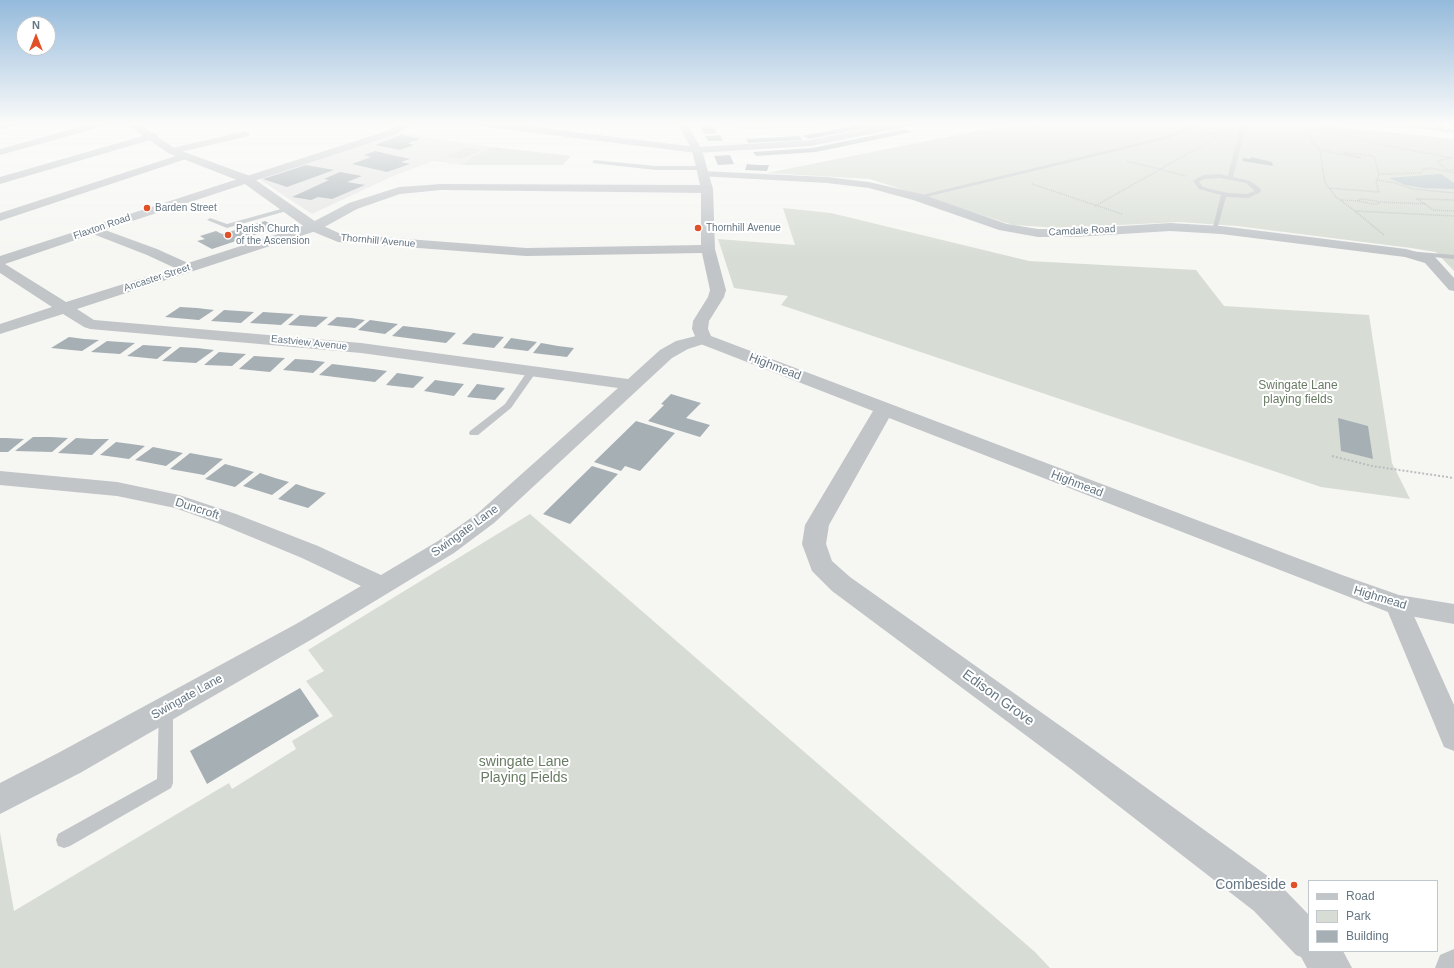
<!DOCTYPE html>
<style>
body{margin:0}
#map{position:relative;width:1454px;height:968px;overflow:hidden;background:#f6f6f3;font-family:Helvetica,sans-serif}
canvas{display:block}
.legend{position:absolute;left:1308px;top:880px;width:130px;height:72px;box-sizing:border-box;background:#fff;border:1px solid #c1c8cd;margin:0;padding:5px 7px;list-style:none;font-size:12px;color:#657683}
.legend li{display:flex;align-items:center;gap:8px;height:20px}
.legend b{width:20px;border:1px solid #c1c8cd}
.north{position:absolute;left:16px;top:16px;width:40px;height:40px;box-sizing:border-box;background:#fff;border:1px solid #c1c8cd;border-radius:50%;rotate:0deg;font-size:11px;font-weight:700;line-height:16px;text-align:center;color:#657683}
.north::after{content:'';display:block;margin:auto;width:14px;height:18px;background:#e05128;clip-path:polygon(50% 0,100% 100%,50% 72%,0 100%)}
</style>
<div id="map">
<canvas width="1454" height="968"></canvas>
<ul class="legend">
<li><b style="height:5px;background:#c1c5c8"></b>Road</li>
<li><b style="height:11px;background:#d7ddd4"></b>Park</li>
<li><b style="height:11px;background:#a6afb4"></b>Building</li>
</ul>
<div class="north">N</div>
</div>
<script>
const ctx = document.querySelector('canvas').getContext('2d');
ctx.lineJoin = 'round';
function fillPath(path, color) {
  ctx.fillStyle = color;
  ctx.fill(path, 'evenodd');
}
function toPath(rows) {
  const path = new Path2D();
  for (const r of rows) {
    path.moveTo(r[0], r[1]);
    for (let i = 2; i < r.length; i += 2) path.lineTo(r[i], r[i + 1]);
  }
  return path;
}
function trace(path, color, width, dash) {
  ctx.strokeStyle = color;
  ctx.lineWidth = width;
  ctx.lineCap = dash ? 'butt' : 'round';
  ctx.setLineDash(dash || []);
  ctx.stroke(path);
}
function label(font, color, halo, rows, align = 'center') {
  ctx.font = font + ' Helvetica,sans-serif';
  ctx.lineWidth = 4;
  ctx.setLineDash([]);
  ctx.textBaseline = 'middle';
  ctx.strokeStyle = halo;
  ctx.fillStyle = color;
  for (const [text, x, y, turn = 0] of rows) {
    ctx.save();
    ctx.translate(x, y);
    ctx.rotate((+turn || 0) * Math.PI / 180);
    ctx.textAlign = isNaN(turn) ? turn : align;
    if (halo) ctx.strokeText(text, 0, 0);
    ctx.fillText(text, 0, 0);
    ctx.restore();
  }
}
const built = toPath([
 [736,123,818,123,795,127,741,130],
 [399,133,493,147,474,156,462,165,433,161,391,177,312,214,259,179]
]);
const green = toPath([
 [1064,123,1300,123,1454,139,1454,271,1436,252,1411,248,1237,226,1179,222,1060,228,1013,225,870,179,767,173,981,130],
 [493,147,571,156,562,165,462,165,474,156],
 [468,148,482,150,460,159,447,156],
 [783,208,831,213,1029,261,1196,270,1224,306,1369,315,1392,463,1410,499,1321,487,781,305,788,296,734,288,718,239,795,245],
 [530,514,1035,952,1050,968,0,968,0,832,14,911,229,783,232,789,296,749,292,741,333,716,306,681,324,671,308,650]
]);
const water = toPath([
 [1441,174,1454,183,1454,189,1424,188,1405,185,1389,178]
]);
const building = toPath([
 [870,123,888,124,809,139,802,136],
 [713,126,717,133,704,134,700,127],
 [905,129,912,132,816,152,756,156,753,152,812,148],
 [401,135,420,139,408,143,414,145,400,150,375,145],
 [720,135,723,141,708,141,705,136],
 [800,136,802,140,748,143,746,139],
 [375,151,410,159,401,162,410,164,387,172,352,164,371,157,364,155],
 [730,155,734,164,718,165,714,156],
 [1251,157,1272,162,1273,166,1243,161,1242,158,1251,159],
 [747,164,758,165,769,165,767,171,745,170],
 [306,165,334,170,287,187,263,179],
 [340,172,362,176,347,182,365,185,332,199,318,197,311,200,292,197,329,180,324,179],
 [265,221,278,227,212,249,197,241,205,239,200,236,216,231,222,234],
 [180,307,197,308,214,310,199,320,165,317],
 [224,310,254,312,241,323,211,321],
 [263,312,278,313,294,314,281,325,250,323],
 [300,315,328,317,316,327,288,325],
 [337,317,351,318,365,320,355,328,327,325],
 [370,320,398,324,385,334,358,330],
 [403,326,429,329,456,333,446,343,392,336],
 [473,333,488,335,504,337,494,348,462,344],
 [69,337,84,339,99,340,82,351,51,348],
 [511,338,537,342,528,351,503,348],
 [107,341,135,343,120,354,91,352],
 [541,343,558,346,574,348,567,357,533,353],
 [143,345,158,346,172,347,157,359,127,356],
 [180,347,197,348,214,350,196,363,162,361],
 [219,352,232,353,246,354,232,366,204,365],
 [254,356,269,357,285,358,270,372,239,369],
 [295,359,310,360,325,362,313,373,283,370],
 [332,364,373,369,387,371,375,382,319,375],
 [397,373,411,375,424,377,413,388,386,385],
 [435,380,449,382,464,384,454,396,424,391],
 [477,384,505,388,495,400,467,397],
 [671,394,701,403,686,418,710,425,700,437,648,421,664,405,661,404],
 [1338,418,1368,426,1373,459,1341,451],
 [636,421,675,433,640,471,625,466,621,471,594,462],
 [33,437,51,437,68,438,52,452,15,451],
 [0,438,6,438,24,439,8,452,0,452],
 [76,438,92,439,109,439,92,455,58,453],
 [116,442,131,444,145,446,129,459,100,455],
 [153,447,183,453,166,466,135,460],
 [190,453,206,456,223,459,204,475,170,469],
 [225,464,240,468,254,472,235,487,205,479],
 [592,466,618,474,570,524,543,514],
 [260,473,275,478,289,482,272,495,243,486],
 [296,484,311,489,326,493,308,508,278,499],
 [300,688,319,716,207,784,190,751]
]);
const pathFar1 = toPath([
 [1327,123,1320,128,1308,131,1312,142,1320,150,1361,158,1342,152,1374,156,1379,174,1376,182,1379,192,1329,188],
 [1320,128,1382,145,1453,158],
 [1205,132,1227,136],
 [1320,150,1325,183,1336,197,1355,211],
 [1451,158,1437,161,1447,170,1454,170],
 [1127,161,1186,176],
 [1379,174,1421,173,1424,169,1431,168,1454,173],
 [1377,180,1395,183,1413,189,1454,193],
 [1032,184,1122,214],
 [1341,200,1359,201,1358,200,1363,199,1380,202,1425,204,1417,199,1454,200],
 [1359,201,1372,204,1378,204,1380,202],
 [1425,204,1433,210,1454,211],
 [1095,206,1212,140,1216,134],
 [1384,235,1355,211,1454,216]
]);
const path = toPath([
 [1332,456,1372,466,1454,478]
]);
const service = toPath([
 [1191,123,1197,123,1192,129,1167,139,917,199,914,197,1163,137,1188,127,1191,123],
 [1241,123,1247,123,1233,177,1250,181,1260,188,1261,192,1248,198,1226,197,1217,230,1212,231,1221,195,1199,189,1193,181,1203,175,1220,174,1228,176,1241,123],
 [1220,178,1246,183,1255,191,1247,194,1228,193,1210,189,1203,187,1199,182,1204,179,1220,178],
 [1380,123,1438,128,1434,123,1440,123,1444,129,1454,129,1454,133,1380,123],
 [594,160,656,166,702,166,705,168,702,170,656,170,592,163,594,160],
 [288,207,290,208,290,210,227,228,207,220,210,218,227,224,288,207],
 [1408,251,1454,255,1454,259,1411,255,1407,253,1408,251],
 [532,368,537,371,511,408,478,435,470,435,469,433,470,431,505,404,529,369,532,368],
 [166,704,171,706,173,710,173,783,171,788,70,846,64,848,58,846,56,840,58,834,157,779,159,710,161,706,166,704]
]);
const minor = toPath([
 [0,123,19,123,17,125,0,129,0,123],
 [94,123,110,123,108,125,0,155,0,149,94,123],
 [130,123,146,123,144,125,133,128,128,125,130,123],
 [401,123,413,123,394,135,105,230,157,249,188,263,309,224,349,203,399,187,441,184,707,185,713,189,707,193,441,190,400,194,357,209,319,230,77,309,94,320,361,343,628,379,660,350,676,341,704,334,710,336,712,339,710,342,688,349,672,358,494,523,454,553,314,638,80,773,0,814,0,783,58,753,296,624,361,586,302,558,220,524,175,508,117,496,0,485,0,471,117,482,179,495,236,514,318,546,381,575,438,541,478,513,618,388,361,353,90,329,84,327,63,314,0,334,0,324,52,307,0,273,0,256,386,131,401,123],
 [93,234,147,255,175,268,66,302,5,264,93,234],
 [473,123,501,123,697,147,810,140,897,123,917,123,912,126,810,146,697,153,478,126,473,123],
 [245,131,250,134,249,136,172,154,167,151,168,149,245,131],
 [153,133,157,134,158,136,157,138,0,184,0,177,153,133],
 [185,153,189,154,190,156,189,158,0,221,0,213,185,153],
 [703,171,827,177,869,182,921,194,1007,224,1038,229,1074,229,1170,223,1221,226,1406,249,1435,257,1454,278,1454,291,1449,290,1425,263,1405,257,1221,234,1170,231,1074,237,1038,237,999,230,913,200,869,188,827,183,699,176,697,174,703,171],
 [1397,596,1406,598,1409,605,1454,705,1454,751,1444,747,1385,605,1388,598,1397,596],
 [1454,949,1454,968,1435,968,1440,955,1454,949]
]);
const tertiary = toPath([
 [125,123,137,123,176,149,250,176,319,224,341,234,526,248,701,245,701,189,692,150,677,123,687,123,702,150,713,189,715,249,726,290,724,297,709,321,708,329,711,336,1342,575,1399,595,1454,604,1454,624,1388,612,889,418,829,525,826,544,832,561,850,577,1093,749,1280,885,1309,915,1309,951,1343,951,1352,968,1307,968,1301,957,1296,955,1254,911,1071,769,832,591,812,571,802,544,805,525,873,411,698,343,692,329,693,321,708,297,710,290,702,253,526,256,338,242,309,230,242,182,168,153,125,123]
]);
const markers = [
 [147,208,4,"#e05128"],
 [698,228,4,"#e05128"],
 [228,235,4,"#e05128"],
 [1294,885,4,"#e05128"]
];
const farPoinames = [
 ["Barden Street",155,208],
 ["Thornhill Avenue",706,228],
 ["Parish Church",236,229],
 ["of the Ascension",236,241]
];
const farStreetnames = [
 ["Flaxton Road",102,227,-19],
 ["Camdale Road",1082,231,-3],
 ["Thornhill Avenue",378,241,5],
 ["Ancaster Street",157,278,-18],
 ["Eastview Avenue",309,343,6]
];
const streetNames = [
 ["Highmead",775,367,21],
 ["Highmead",1077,484,21],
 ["Duncroft",197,509,18],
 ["Swingate Lane",465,531,-36],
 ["Highmead",1380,598,17],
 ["Swingate Lane",187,697,-29]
];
const parkNames = [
 ["Swingate Lane",1298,386],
 ["playing fields",1298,400]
];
const nearStreetnames = [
 ["Edison Grove",998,698,36]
];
const nearParknames = [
 ["swingate Lane",524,762],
 ["Playing Fields",524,778]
];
const nearPoinames = [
 ["Combeside",1286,885]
];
fillPath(built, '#e4e5e4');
fillPath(green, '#d7ddd4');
fillPath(water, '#b7c4c8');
fillPath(building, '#a6afb4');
trace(pathFar1, '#bbbdbf', 1.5, [1, 1]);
trace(path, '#bbbdbf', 2, [2, 2]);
fillPath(service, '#c1c5c8');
fillPath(minor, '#c1c5c8');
fillPath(tertiary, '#c1c5c8');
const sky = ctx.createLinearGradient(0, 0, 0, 258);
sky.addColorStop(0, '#94badb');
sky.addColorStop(0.48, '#fbfbfa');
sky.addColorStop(1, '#fbfbfa00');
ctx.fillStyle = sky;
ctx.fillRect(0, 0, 1454, 258);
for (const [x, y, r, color] of markers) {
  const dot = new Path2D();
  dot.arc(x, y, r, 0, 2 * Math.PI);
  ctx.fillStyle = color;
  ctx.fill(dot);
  trace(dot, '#fff', 1.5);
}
label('10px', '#657683', '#fff', farPoinames, 'left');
label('10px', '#657683', '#fff', farStreetnames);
label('12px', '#657683', '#fff', streetNames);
label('12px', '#697b64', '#fff', parkNames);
label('14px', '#657683', '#fff', nearStreetnames);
label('14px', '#697b64', '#fff', nearParknames);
label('14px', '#657683', '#fff', nearPoinames, 'right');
</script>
